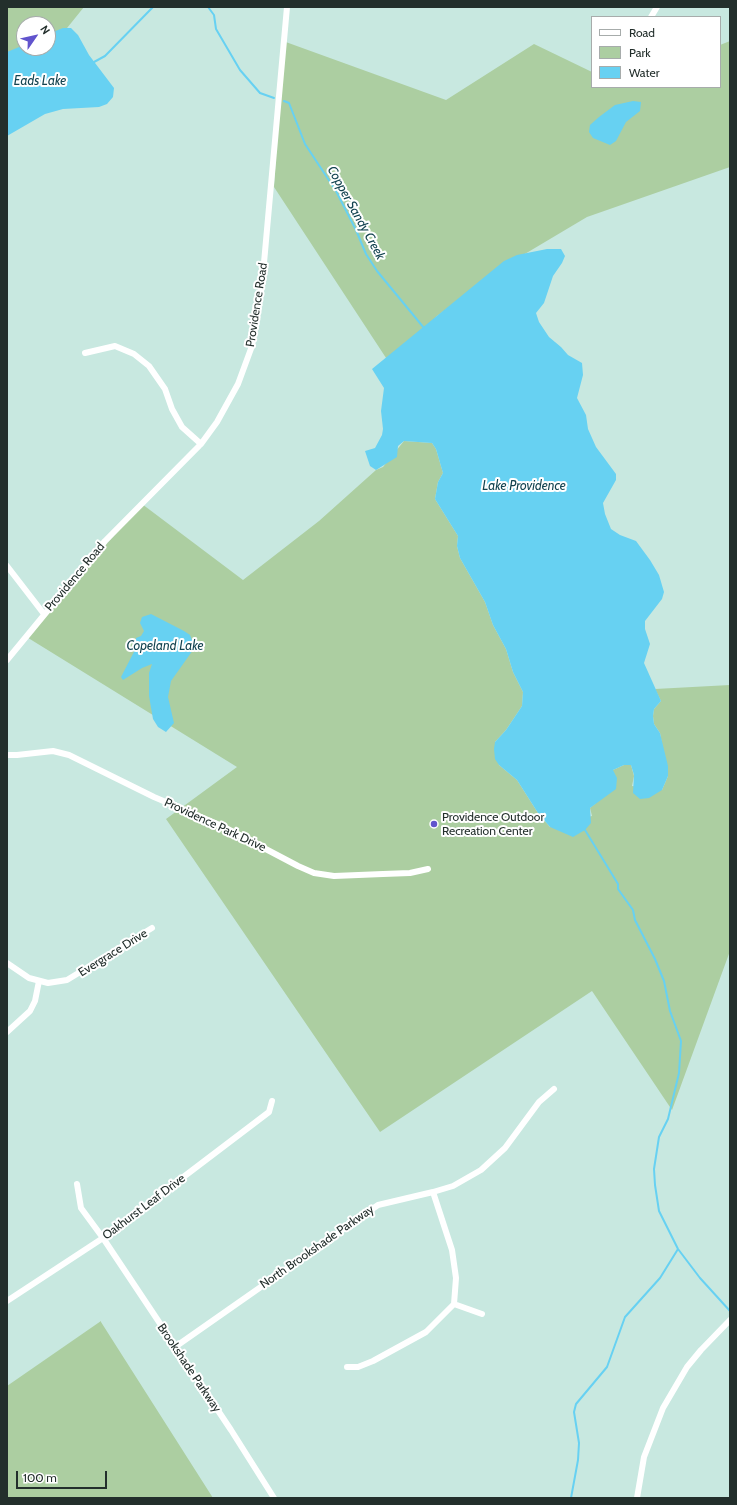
<!DOCTYPE html>
<style>
body{margin:0}
#map{position:relative;width:737px;height:1505px;overflow:hidden;background:#c8e8e0;font-family:Cabin,sans-serif}
canvas{display:block}
.frame{position:absolute;inset:0;border:8px solid #232f2c;pointer-events:none}
.legend{position:absolute;left:591px;top:16px;width:130px;height:72px;box-sizing:border-box;background:#fff;border:1px solid #a7acab;margin:0;padding:5px 7px;list-style:none;font-size:12px;color:#232f2c}
.legend li{display:flex;align-items:center;gap:8px;height:20px}
.legend b{width:20px;border:1px solid #a7acab}
.north{position:absolute;left:16px;top:16px;width:40px;height:40px;box-sizing:border-box;background:#fff;border:1px solid #a7acab;border-radius:50%;rotate:56deg;font-size:11px;font-weight:700;line-height:16px;text-align:center;color:#232f2c}
.north::after{content:'';display:block;margin:auto;width:14px;height:18px;background:#6154cd;clip-path:polygon(50% 0,100% 100%,50% 72%,0 100%)}
.scale{position:absolute;left:16px;top:1471px;width:91px;height:18px;box-sizing:border-box;border:2px solid #232f2c;border-top:0;padding-left:5px;font-size:12px;line-height:14px;white-space:nowrap;color:#232f2c;-webkit-text-stroke:3px #fff;paint-order:stroke}
</style>
<div id="map">
<canvas width="737" height="1505"></canvas>
<div class="frame"></div>
<ul class="legend">
<li><b style="height:5px;background:#fff"></b>Road</li>
<li><b style="height:11px;background:#accea1"></b>Park</li>
<li><b style="height:11px;background:#67d1f2"></b>Water</li>
</ul>
<div class="north">N</div>
<div class="scale">100 m</div>
</div>
<script>
const ctx = document.querySelector('canvas').getContext('2d');
ctx.lineJoin = 'round';
function fillPath(path, color) {
  ctx.fillStyle = color;
  ctx.fill(path, 'evenodd');
}
function toPath(rows) {
  const path = new Path2D();
  for (const r of rows) {
    path.moveTo(r[0], r[1]);
    for (let i = 2; i < r.length; i += 2) path.lineTo(r[i], r[i + 1]);
  }
  return path;
}
function trace(path, color, width, dash) {
  ctx.strokeStyle = color;
  ctx.lineWidth = width;
  ctx.lineCap = dash ? 'butt' : 'round';
  ctx.setLineDash(dash || []);
  ctx.stroke(path);
}
function label(font, color, halo, rows, align = 'center') {
  ctx.font = font + ' Cabin,sans-serif';
  ctx.lineWidth = 4;
  ctx.setLineDash([]);
  ctx.textBaseline = 'middle';
  ctx.strokeStyle = halo;
  ctx.fillStyle = color;
  for (const [text, x, y, turn = 0] of rows) {
    ctx.save();
    ctx.translate(x, y);
    ctx.rotate((+turn || 0) * Math.PI / 180);
    ctx.textAlign = isNaN(turn) ? turn : align;
    if (halo) ctx.strokeText(text, 0, 0);
    ctx.fillText(text, 0, 0);
    ctx.restore();
  }
}
const green = toPath([
 [7,7,84,7,63,33,48,46,48,24,24,24,24,48,7,64],
 [283,41,446,100,534,44,592,72,592,87,720,87,720,45,730,41,730,167,587,217,508,264,437,316,390,364,274,187],
 [404,441,432,443,436,449,443,473,438,482,435,499,458,536,457,546,460,558,485,602,493,625,506,649,513,672,523,692,522,706,506,730,495,742,499,765,517,780,538,813,550,827,592,816,590,808,596,803,613,770,624,765,631,765,634,776,632,786,662,790,668,776,660,733,654,724,653,716,654,709,661,701,655,689,730,685,730,951,672,1110,592,991,380,1132,166,819,237,767,25,636,142,504,243,580,319,521,376,470,383,467],
 [101,1321,101,1322,213,1498,7,1498,7,1386]
]);
const water = toPath([
 [63,28,71,28,78,35,89,55,114,88,113,97,107,104,99,107,63,109,45,114,7,136,7,52,24,45,24,48,48,48,48,36,53,32],
 [633,101,641,102,640,111,626,122,616,141,610,145,593,138,589,132,590,125,599,117,615,105],
 [547,249,561,249,565,256,562,263,553,276,544,303,536,313,539,322,549,337,561,347,568,355,582,363,583,375,577,398,586,415,588,429,596,447,616,474,616,480,603,503,605,514,611,529,620,535,636,541,650,560,659,575,664,592,662,599,645,621,645,629,650,644,644,663,661,701,654,709,653,716,654,724,660,733,668,766,668,776,662,790,649,798,640,799,633,793,634,775,631,765,624,765,613,770,617,778,616,789,590,808,591,823,585,830,573,837,550,827,538,813,517,780,499,765,495,759,494,749,495,742,506,730,522,706,523,692,513,672,506,649,493,625,485,602,460,558,457,546,458,536,435,499,438,482,443,473,436,449,432,443,404,441,398,446,397,457,376,470,370,466,365,451,375,448,382,435,383,429,381,411,384,388,372,369,504,261,517,255],
 [151,614,184,631,190,635,193,643,193,650,171,681,168,697,174,723,166,732,158,727,153,719,149,696,149,673,152,664,142,668,123,680,121,677,136,648,136,638,141,636,144,631,140,623,142,617]
]);
const stream = toPath([
 [208,7,214,15,216,29,240,70,260,93,274,98],
 [94,62,105,56,153,7],
 [284,101,289,103,305,144,336,191,356,230,366,254,377,271,424,328],
 [585,830,618,884,618,889,633,910,635,920,655,959,664,981,670,1011,681,1041,679,1073,668,1119,659,1137,654,1169,655,1185,659,1211,678,1249,700,1278,730,1311],
 [571,1498,578,1460,579,1443,574,1412,576,1404,607,1367,625,1317,660,1278,678,1249]
]);
const minor = toPath([
 [651,17,657,7],
 [85,353,115,346,134,354,149,366,165,389,172,409,182,427,201,444],
 [7,566,44,614],
 [7,660,105,541,201,444,217,422,238,384,252,346,262,285,287,7],
 [7,755,17,755,53,751,69,755,154,797,222,826,298,866,314,873,334,876,383,874,410,873,428,869],
 [7,963,29,978,48,983,67,980,152,928],
 [7,1032,30,1011,35,1001,39,981],
 [77,1184,81,1208,103,1238,231,1430,274,1498],
 [7,1301,103,1238,269,1112,272,1101],
 [454,1304,482,1314],
 [175,1347,378,1205,433,1192,453,1186,481,1170,505,1148,539,1102,554,1089],
 [347,1367,358,1367,373,1361,426,1332,454,1304,456,1278,452,1250,433,1192],
 [637,1498,644,1457,663,1408,687,1367,701,1350,730,1320]
]);
const markers = [
 [434,824,4,"#6154cd"]
];
const streetNames = [
 ["Providence Road",257,305,-81],
 ["Providence Road",75,577,-50],
 ["Providence Park Drive",215,825,25],
 ["Evergrace Drive",113,953,-32],
 ["Oakhurst Leaf Drive",144,1207,-37],
 ["North Brookshade Parkway",317,1247,-35],
 ["Brookshade Parkway",189,1368,56]
];
const poiNames = [
 ["Providence Outdoor",442,817],
 ["Recreation Center",442,831]
];
const waterNames = [
 ["Eads Lake",40,81],
 ["Copper Sandy Creek",356,213,61],
 ["Lake Providence",524,486],
 ["Copeland Lake",165,646]
];
fillPath(green, '#accea1');
fillPath(water, '#67d1f2');
trace(stream, '#67d1f2', 2);
trace(minor, '#fff', 6);
for (const [x, y, r, color] of markers) {
  const dot = new Path2D();
  dot.arc(x, y, r, 0, 2 * Math.PI);
  ctx.fillStyle = color;
  ctx.fill(dot);
  trace(dot, '#fff', 1.5);
}
label('12px', '#232f2c', '#fff', streetNames);
label('12px', '#232f2c', '#fff', poiNames, 'left');
label('italic 13px', '#134350', '#fff', waterNames);
</script>
